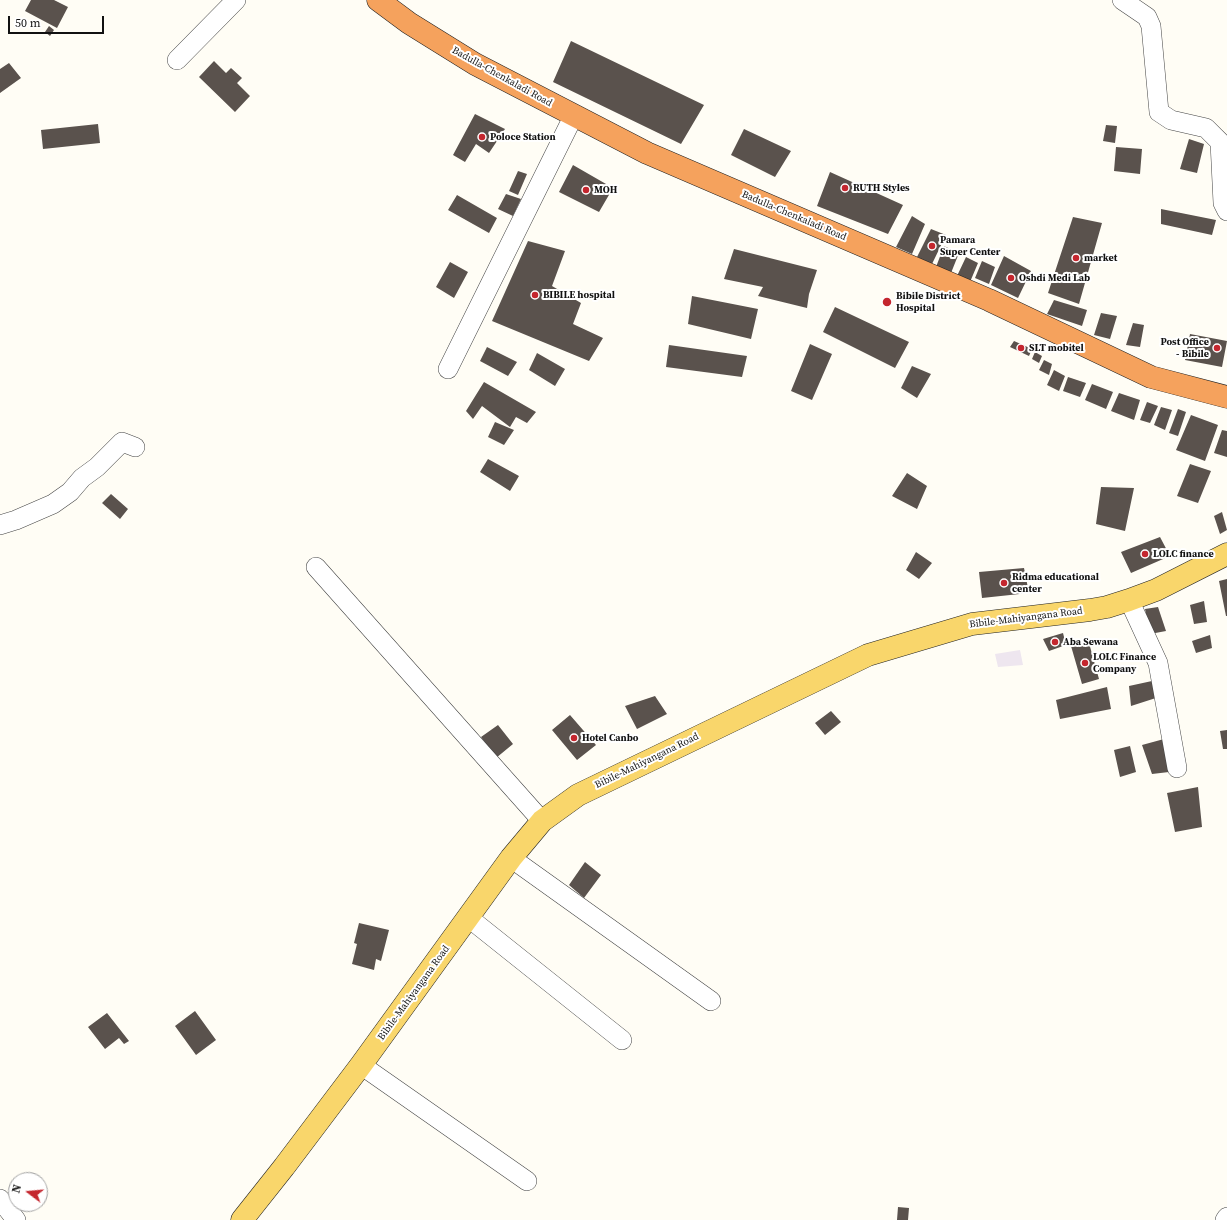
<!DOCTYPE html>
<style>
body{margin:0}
#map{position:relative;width:1227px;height:1220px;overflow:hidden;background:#fffdf5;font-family:"Source Serif 4",serif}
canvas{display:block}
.north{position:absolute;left:8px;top:1172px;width:40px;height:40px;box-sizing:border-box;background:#fff;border:1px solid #a0a0a0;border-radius:50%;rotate:286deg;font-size:11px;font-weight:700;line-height:16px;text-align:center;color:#111}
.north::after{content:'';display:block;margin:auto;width:14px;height:18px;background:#c4262e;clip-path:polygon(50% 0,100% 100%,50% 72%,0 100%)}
.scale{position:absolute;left:8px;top:16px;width:96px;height:18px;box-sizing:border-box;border:2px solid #111;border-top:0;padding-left:5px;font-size:12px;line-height:14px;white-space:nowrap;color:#111;-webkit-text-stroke:3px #fff;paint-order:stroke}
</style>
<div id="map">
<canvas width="1227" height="1220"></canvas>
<div class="north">N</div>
<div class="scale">50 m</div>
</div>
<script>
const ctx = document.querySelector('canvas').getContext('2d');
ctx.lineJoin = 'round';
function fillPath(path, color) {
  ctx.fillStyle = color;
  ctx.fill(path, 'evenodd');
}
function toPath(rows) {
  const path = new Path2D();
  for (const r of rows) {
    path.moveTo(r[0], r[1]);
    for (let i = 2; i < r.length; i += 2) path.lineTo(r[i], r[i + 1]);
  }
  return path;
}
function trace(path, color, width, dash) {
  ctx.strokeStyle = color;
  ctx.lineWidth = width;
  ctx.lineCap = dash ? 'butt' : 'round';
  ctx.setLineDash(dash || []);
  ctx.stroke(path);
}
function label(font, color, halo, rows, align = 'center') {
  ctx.font = font + ' "Source Serif 4",serif';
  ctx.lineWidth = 4;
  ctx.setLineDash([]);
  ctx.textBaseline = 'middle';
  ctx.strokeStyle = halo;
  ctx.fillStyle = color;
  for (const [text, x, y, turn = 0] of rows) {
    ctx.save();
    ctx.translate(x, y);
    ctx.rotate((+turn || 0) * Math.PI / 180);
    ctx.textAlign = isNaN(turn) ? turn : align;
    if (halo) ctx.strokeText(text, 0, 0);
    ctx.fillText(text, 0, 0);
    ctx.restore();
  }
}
const industrial = toPath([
 [1020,650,1023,665,998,667,995,654]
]);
const building = toPath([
 [31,0,54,0,68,7,57,28,25,11],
 [49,26,54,30,50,36,45,32],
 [571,41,704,105,681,144,553,82],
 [214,61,226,73,231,68,242,78,237,83,250,96,235,112,199,77],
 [9,63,21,78,0,93,0,69],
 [475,114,505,129,489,153,476,144,465,162,453,155],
 [98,124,100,143,43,149,41,130],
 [1106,125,1117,126,1115,143,1103,141],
 [744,129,791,151,775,177,731,155],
 [1189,139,1204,144,1197,173,1180,169],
 [1116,147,1142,149,1140,174,1114,171],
 [573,165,613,188,599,212,559,192],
 [518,171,527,174,518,195,509,191],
 [830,172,903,205,888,234,817,206],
 [506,194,521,199,513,216,498,209],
 [457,195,497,218,489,233,448,210],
 [1161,209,1216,220,1212,235,1161,224],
 [912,216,925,224,912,254,896,247],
 [1073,217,1102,223,1079,304,1048,293],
 [931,229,946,235,932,264,917,257],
 [528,241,565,251,552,286,581,303,573,324,603,338,589,361,492,321],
 [944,246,959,253,951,273,936,267],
 [734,249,817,270,809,294,807,308,758,296,763,287,724,279],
 [1004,256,1031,271,1018,298,991,285],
 [966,257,978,263,970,282,957,276],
 [982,261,995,267,989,284,975,278],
 [450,262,468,272,454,298,436,287],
 [692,296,758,309,751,339,688,324],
 [1054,300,1087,310,1082,326,1047,314],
 [835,307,909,342,895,368,823,332],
 [1101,313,1117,316,1110,339,1094,335],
 [1133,323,1144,325,1140,347,1126,345],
 [1190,334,1227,341,1222,367,1185,360],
 [1014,341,1032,349,1029,356,1010,347],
 [810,344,832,354,812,400,791,391],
 [669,345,747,356,742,377,666,367],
 [487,347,517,362,508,376,480,361],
 [1035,352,1042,356,1039,363,1032,359],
 [537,353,565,369,555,386,529,370],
 [1044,360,1052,364,1049,375,1039,370],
 [912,366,931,374,917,398,901,388],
 [1054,370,1065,376,1059,391,1047,385],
 [1068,377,1086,383,1080,397,1063,391],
 [484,382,536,412,527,423,516,417,510,427,482,406,473,419,466,411],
 [1092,384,1113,392,1106,409,1085,400],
 [1119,393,1140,400,1134,420,1111,411],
 [1147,402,1158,406,1150,423,1140,420],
 [1161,407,1172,410,1165,430,1154,425],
 [1178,409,1186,412,1178,436,1169,433],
 [1191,415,1218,425,1205,461,1176,450],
 [495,422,514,430,504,445,488,437],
 [1222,430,1227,431,1227,457,1214,453],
 [488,459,519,476,510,491,480,472],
 [1190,464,1211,471,1198,503,1177,496],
 [907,473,927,486,917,509,892,496],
 [1101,487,1134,488,1125,531,1096,524],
 [111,494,128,509,120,519,102,503],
 [1222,512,1227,530,1220,534,1214,516],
 [1160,537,1170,556,1131,573,1121,552],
 [916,552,932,563,919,579,906,570],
 [1024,568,1029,593,982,598,979,572],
 [1227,579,1227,616,1226,616,1219,581],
 [1204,601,1207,622,1194,624,1190,605],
 [1158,607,1166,631,1150,634,1145,609],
 [1063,633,1066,645,1049,651,1043,639],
 [1210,635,1212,648,1196,653,1192,641],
 [1089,643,1099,679,1082,684,1071,646],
 [1152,681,1159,697,1131,706,1129,686],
 [1107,687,1111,709,1060,719,1056,700],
 [655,696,667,714,637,729,625,706],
 [831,711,841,722,825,735,815,723],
 [570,715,596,745,577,760,552,730],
 [498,725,513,744,496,758,481,737],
 [1227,730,1227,749,1223,749,1220,731],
 [1164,739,1169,772,1152,774,1142,745],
 [1130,746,1136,772,1120,777,1114,750],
 [1198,787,1202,827,1175,832,1167,793],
 [585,862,601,875,584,898,569,885],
 [359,923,389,930,381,961,376,959,374,970,352,964,357,944,354,943],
 [195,1011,216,1040,196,1055,175,1026],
 [107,1013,129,1041,124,1044,119,1038,105,1049,88,1027],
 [898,1207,909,1208,908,1220,897,1220]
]);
const minor = toPath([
 [1122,0,1147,17,1151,26,1159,112,1171,120,1206,128,1220,142,1223,203,1227,211],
 [177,60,236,0],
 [448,369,574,115],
 [0,525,16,520,53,504,70,492,82,478,97,467,122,442,135,447],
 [316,567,542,821],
 [1129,600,1158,663,1177,768],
 [511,858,711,1001],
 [469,918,622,1040],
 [361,1065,527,1181],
 [0,1199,16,1220],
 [1225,1220,1227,1217]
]);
const major = toPath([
 [242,1220,284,1167,361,1065,511,858,542,821,578,795,868,655,972,624,1090,610,1107,607,1129,600,1156,590,1227,554]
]);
const highway = toPath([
 [378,0,409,23,475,64,647,153,989,300,1151,377,1227,397]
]);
const markers = [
 [482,137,4,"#c4262e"],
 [845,188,4,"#c4262e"],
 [586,190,4,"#c4262e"],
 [932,246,4,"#c4262e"],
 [1076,258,4,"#c4262e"],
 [1011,278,4,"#c4262e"],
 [535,295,4,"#c4262e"],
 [887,302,5,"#c4262e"],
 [1021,348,4,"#c4262e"],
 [1217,348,4,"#c4262e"],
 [1145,554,4,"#c4262e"],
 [1004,583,4,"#c4262e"],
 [1055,642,4,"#c4262e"],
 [1085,663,4,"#c4262e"],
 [574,738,4,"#c4262e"]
];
const streetNames = [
 ["Badulla-Chenkaladi Road",502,77,29],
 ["Badulla-Chenkaladi Road",794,216,23],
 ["Bibile-Mahiyangana Road",1026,618,-7],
 ["Bibile-Mahiyangana Road",647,761,-26],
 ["Bibile-Mahiyangana Road",414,993,-54]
];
const poiNames = [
 ["Poloce Station",490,137],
 ["RUTH Styles",853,188],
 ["MOH",594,190],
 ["Pamara",940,240],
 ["Super Center",940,252],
 ["market",1084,258],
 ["Oshdi Medi Lab",1019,278],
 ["BIBILE hospital",543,295],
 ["Bibile District",896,296],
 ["Hospital",896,308],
 ["Post Office",1209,342,"right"],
 ["- Bibile",1209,354,"right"],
 ["SLT mobitel",1029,348],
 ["LOLC finance",1153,554],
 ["Ridma educational",1012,577],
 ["center",1012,589],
 ["Aba Sewana",1063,642],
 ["LOLC Finance",1093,657],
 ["Company",1093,669],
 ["Hotel Canbo",582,738]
];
fillPath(industrial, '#eee6ef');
fillPath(building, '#5a524d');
trace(minor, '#444', 20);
trace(major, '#222', 23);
trace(highway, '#222', 23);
trace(minor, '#fff', 19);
trace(major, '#f9d66b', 22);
trace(highway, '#f5a25d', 22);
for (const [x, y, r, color] of markers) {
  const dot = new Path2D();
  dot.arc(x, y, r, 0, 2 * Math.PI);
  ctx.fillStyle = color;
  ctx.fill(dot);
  trace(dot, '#fff', 1.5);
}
label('10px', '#111', '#fff', streetNames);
label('bold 10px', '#111', '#fff', poiNames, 'left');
</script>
